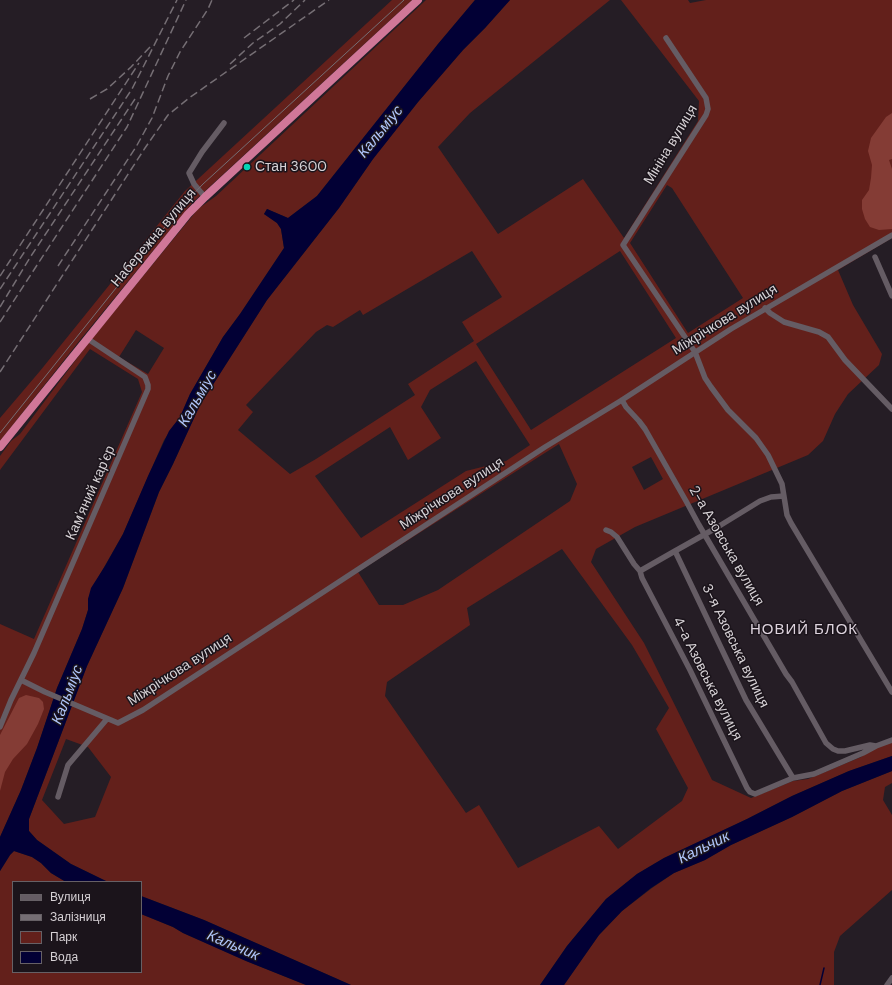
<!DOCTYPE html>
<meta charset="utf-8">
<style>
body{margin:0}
#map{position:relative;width:892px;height:985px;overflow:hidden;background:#251d25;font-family:"DM Sans",sans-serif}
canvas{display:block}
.legend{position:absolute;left:12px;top:881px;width:130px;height:92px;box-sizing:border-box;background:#1b141b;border:1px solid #666065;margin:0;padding:5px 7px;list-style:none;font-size:12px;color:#d6d1d5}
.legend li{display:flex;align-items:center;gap:8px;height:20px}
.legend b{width:20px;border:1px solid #666065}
</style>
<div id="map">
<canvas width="892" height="985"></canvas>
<ul class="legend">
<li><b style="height:5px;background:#655c64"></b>Вулиця</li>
<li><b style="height:5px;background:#756e74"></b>Залізниця</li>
<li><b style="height:11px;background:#63201b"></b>Парк</li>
<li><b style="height:11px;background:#020035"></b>Вода</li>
</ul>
</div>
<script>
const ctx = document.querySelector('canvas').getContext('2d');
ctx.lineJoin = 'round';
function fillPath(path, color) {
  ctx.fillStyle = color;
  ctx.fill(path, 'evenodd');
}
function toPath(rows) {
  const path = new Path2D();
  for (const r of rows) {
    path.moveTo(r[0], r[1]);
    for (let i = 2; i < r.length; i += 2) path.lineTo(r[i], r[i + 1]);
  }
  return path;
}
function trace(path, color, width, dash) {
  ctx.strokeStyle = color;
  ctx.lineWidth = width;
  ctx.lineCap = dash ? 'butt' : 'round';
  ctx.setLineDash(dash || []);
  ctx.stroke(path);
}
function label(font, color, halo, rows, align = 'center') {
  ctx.font = font + ' "DM Sans",sans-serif';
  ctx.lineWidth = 3;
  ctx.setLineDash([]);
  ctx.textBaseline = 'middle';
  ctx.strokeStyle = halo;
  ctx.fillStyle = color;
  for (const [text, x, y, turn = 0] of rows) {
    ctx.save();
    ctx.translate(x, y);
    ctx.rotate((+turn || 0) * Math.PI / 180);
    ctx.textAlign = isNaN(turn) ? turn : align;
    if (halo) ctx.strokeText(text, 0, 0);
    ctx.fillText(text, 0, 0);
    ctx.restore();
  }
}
const green = toPath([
 [392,0,412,0,192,203,80,340,0,441,0,418,40,371,185,191],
 [426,0,475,0,438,44,317,196,288,218,267,209,264,214,277,223,281,229,284,248,240,314,223,337,190,394,180,417,164,440,123,534,99,576,88,599,88,610,82,629,57,688,37,748,21,790,0,837,0,624,34,639,142,392,138,379,90,349,0,470,0,456,11,441,20,434,90,341,198,209,216,196],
 [136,330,164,348,148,374,119,357],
 [510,0,610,0,470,113,438,147,498,234,583,179,624,238,698,121,699,101,621,0,688,0,690,3,706,0,892,0,892,238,838,270,853,305,882,354,879,365,848,394,835,414,823,441,808,455,635,527,596,549,591,562,644,643,712,780,751,798,793,781,808,779,861,757,869,749,892,742,892,756,849,771,792,796,747,819,664,858,637,874,606,899,567,946,540,985,351,985,204,920,141,896,141,882,108,882,71,864,37,840,29,831,29,819,87,666,123,588,159,492,173,464,200,405,267,300,339,208,373,159,418,102,463,50,485,28],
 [667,185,672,188,743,298,688,333,630,243],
 [472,251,502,297,462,322,474,341,408,384,415,395,316,459,290,474,238,430,253,412,246,405,316,332,327,325,333,327,360,310,363,315],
 [620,251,676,338,531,430,476,344],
 [476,361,530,445,506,461,466,471,361,538,315,476,390,427,408,460,441,438,421,407,430,390],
 [559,444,577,484,570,501,438,590,403,605,379,605,358,572],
 [651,457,663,479,644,490,632,467],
 [562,549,632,645,669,708,656,729,688,788,682,801,618,849,599,826,518,868,479,805,466,813,385,696,387,682,470,625,467,608],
 [66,739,88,747,111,777,95,817,64,824,42,800],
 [892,771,892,783,885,787,883,800,892,815,892,890,840,936,834,952,834,985,564,985,599,935,622,911,652,888,674,873,705,860,731,845,792,817,842,791],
 [14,851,32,857,41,863,51,873,66,882,13,882,13,972,141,972,141,914,173,927,183,933,246,961,306,985,0,985,0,871,10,855]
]);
const forest = toPath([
 [892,113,892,159,889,160,892,169,892,229,879,230,870,227,865,219,862,209,862,200,869,190,871,178,872,165,868,151,871,138,886,117],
 [26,695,39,698,43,702,44,709,38,724,27,744,13,759,5,772,0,791,0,735,19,698]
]);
const water = toPath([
 [475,0,510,0,485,28,463,50,418,102,373,159,339,208,267,300,200,405,173,464,159,492,123,588,87,666,29,819,29,831,37,840,71,864,108,882,66,882,51,873,41,863,32,857,14,851,10,855,0,871,0,837,21,790,37,748,57,688,82,629,88,610,88,599,91,588,105,566,123,534,148,476,169,431,180,417,190,394,223,337,240,314,284,248,281,229,277,223,264,214,267,209,288,218,317,196,438,44],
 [892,756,892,771,842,791,792,817,731,845,705,860,674,873,651,888,622,911,599,935,564,985,540,985,567,946,606,899,637,874,664,858,747,819,792,796,849,771],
 [141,896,204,920,351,985,306,985,246,961,183,933,173,927,141,914]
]);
const stream = toPath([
 [820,985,824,968]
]);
const minor = toPath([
 [666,38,706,98,708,109,706,115,623,245,695,352,705,378,711,387,728,410,756,438,768,455,782,484,787,515,791,523,892,692],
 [205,197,194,184,189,173,202,152,224,123],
 [875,257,892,296],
 [765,308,770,313,784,322,819,332,828,337,845,360,892,409],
 [622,400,626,407,639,421,645,429,686,501,699,525,786,674,792,682,826,743,833,749,838,751,845,751,870,745,876,746],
 [784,496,771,497,760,501,716,528,675,551,746,700,793,778],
 [606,530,611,532,617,537,634,564,640,571,675,551],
 [640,571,642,578,690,670,747,788,750,792,755,794,793,778,814,774,863,753,876,746,892,740],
 [21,680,45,692,118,723,143,710,545,447,622,400,731,329,892,235],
 [0,727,11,700,34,653,148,389,148,385,145,377,88,339],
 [58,797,68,765,107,719],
 [887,985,892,978]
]);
const highway = toPath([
 [0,447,188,214,205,197,418,0]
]);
const tram = toPath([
 [0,433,180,208,203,184,404,0]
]);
const rail = toPath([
 [244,38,294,0],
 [230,64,253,43,280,24,305,0],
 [90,99,107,89,131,67,150,47],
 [58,266,136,147,152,118,168,76,180,52,208,9,212,0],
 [0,276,139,63],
 [0,289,132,89,177,0],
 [0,307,31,256,135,99],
 [0,322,127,127,186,0],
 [0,372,145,148,168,115,189,98,329,0]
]);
const markers = [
 [247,167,4,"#03d5b6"]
];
const streetNames = [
 ["Мініна вулиця",671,145,-59],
 ["Набережна вулиця",154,238,-50],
 ["Міжрічкова вулиця",725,320,-32],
 ["Кам'яний кар'єр",91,493,-66],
 ["Міжрічкова вулиця",452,494,-33],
 ["2-а Азовська вулиця",726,546,60],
 ["3-я Азовська вулиця",735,646,64],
 ["Міжрічкова вулиця",180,670,-33],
 ["4-а Азовська вулиця",707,679,63]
];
const poiNames = [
 ["Стан 3600",255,167]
];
const waterNames = [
 ["Кальміус",381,132,-51],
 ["Кальміус",198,399,-60],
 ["Кальміус",68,695,-69],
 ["Кальчик",704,848,-26],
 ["Кальчик",233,946,23]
];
const neighbourhoodNames = [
 ["НОВИЙ БЛОК",804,630]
];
fillPath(green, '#63201b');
fillPath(forest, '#843c35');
fillPath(water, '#020035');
trace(stream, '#020035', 1.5);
trace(minor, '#655c64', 5.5);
trace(highway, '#d07798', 8);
trace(tram, '#756e74', 1);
trace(rail, '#756e74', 1.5, [8, 4]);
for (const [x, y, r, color] of markers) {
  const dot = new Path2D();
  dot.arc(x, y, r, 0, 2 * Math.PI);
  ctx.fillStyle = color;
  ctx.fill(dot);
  trace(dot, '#1b141b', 1.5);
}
label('14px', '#d6d1d5', '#1b141b', streetNames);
label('14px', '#d6d1d5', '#1b141b', poiNames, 'left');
label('italic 15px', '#afc5fa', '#1b141b', waterNames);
ctx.letterSpacing = '1px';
label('15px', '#ddd3dd', '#1b141b', neighbourhoodNames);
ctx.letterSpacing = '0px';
</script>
